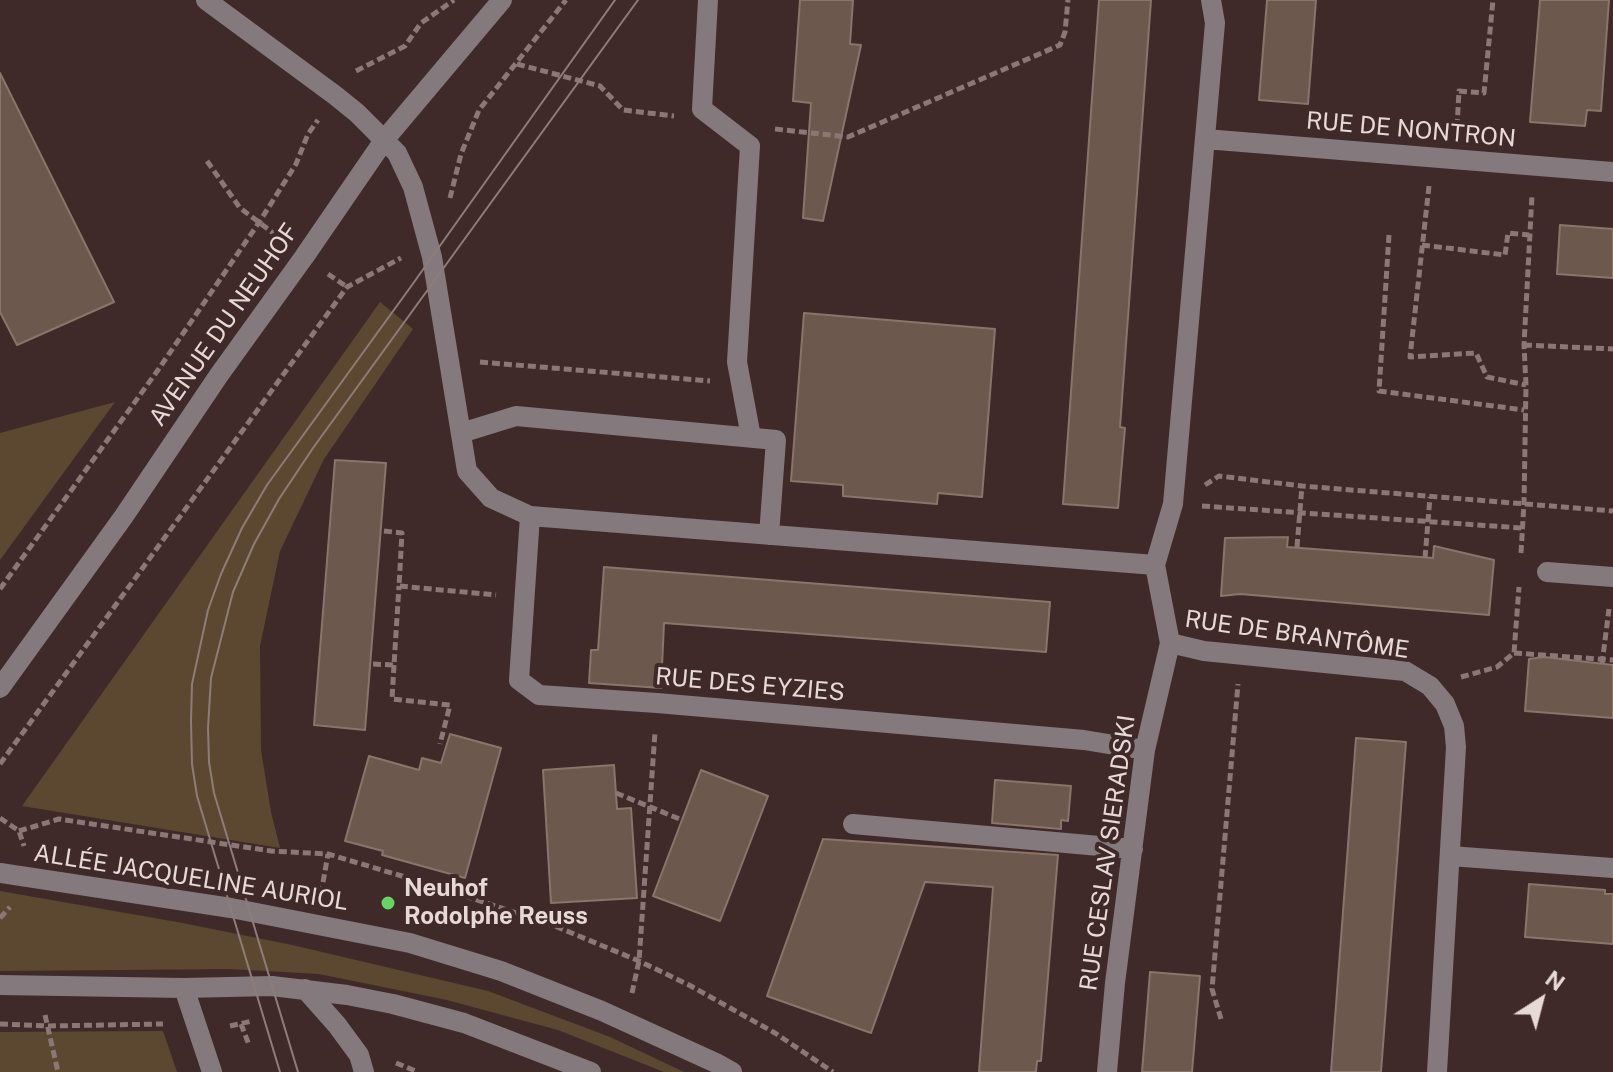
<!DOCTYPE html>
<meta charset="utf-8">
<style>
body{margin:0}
#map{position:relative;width:1613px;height:1072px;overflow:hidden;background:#402a29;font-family:"Public Sans",sans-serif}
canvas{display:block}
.north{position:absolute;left:1501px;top:960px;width:80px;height:80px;-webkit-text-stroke:6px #402a29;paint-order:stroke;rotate:36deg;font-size:22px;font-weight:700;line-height:32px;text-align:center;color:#e7d9d8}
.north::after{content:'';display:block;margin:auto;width:28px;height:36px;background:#e7d9d8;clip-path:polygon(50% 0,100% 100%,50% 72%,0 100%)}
</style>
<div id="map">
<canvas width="1613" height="1072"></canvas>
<div class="north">N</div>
</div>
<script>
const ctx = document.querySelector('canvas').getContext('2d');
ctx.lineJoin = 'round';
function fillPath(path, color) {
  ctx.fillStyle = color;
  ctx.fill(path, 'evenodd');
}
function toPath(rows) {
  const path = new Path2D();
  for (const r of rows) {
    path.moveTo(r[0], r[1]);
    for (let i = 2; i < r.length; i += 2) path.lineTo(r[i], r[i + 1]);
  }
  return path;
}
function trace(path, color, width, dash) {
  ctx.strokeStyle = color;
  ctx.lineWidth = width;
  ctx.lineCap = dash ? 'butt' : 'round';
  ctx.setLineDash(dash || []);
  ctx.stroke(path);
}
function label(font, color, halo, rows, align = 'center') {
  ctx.font = font + ' "Public Sans",sans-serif';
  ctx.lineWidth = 8;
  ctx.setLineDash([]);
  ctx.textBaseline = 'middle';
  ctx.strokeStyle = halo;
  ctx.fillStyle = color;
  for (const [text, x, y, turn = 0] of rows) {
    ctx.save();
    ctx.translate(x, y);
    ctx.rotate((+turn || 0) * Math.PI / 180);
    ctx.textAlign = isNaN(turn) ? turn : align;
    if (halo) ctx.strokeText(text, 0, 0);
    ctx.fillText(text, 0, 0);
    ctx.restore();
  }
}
const green = toPath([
 [380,302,413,329,324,459,280,551,260,646,261,750,271,812,280,848,22,806],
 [115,402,0,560,0,433],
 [0,891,177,922,292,945,488,991,610,1037,684,1072,664,1072,558,1030,447,1000,319,974,230,969,0,971],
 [163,1031,177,1072,0,1072,0,1032]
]);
const building = toPath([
 [800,0,853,0,850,44,861,45,823,221,803,218,811,103,793,101,800,0],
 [1099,0,1151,0,1120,427,1125,428,1118,508,1063,504,1099,0],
 [1267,0,1316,0,1308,104,1259,100,1267,0],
 [1540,0,1609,0,1601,111,1587,110,1585,126,1530,122,1540,0],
 [0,73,114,302,17,345,0,312,0,73],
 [1560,225,1613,229,1613,278,1557,274,1560,225],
 [804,313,995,329,982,497,938,493,937,504,843,496,843,485,791,481,804,313],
 [335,460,386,463,365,730,314,725,335,460],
 [1288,537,1287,547,1433,558,1434,546,1494,560,1489,615,1240,594,1221,596,1225,538,1288,537],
 [604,567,1050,602,1046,652,664,623,661,688,589,683,591,650,598,650,604,567],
 [1544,657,1613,665,1613,718,1525,711,1529,659,1544,657],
 [450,734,501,748,465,878,382,855,383,851,345,841,369,756,419,770,422,758,441,763,450,734],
 [1356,738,1406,742,1381,1072,1331,1072,1356,738],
 [614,765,617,809,631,808,637,898,551,903,543,770,614,765],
 [701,770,768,796,720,921,653,896,701,770],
 [995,780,1071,786,1068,821,1061,820,1061,829,992,823,995,780],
 [823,839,1058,855,1041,1061,1037,1061,1036,1072,979,1072,993,887,925,882,871,1033,767,996,823,839],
 [1529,884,1605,890,1605,894,1613,894,1613,944,1525,937,1529,884],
 [1150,972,1200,976,1192,1072,1142,1072,1150,972]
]);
const path = toPath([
 [517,64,600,86,623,110,674,116],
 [356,71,405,46,421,23,454,0],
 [1457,127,1459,91,1484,93,1493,0],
 [775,129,848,137,1060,45,1065,32,1068,0],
 [207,161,240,208,281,239],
 [1429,186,1410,357,1476,353,1487,377,1526,385],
 [450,198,461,154,479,110,566,0],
 [1389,235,1379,391,1524,410],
 [1422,245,1505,255,1508,233,1529,235],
 [328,274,347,287],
 [1524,345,1613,349],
 [480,362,710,381],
 [1205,485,1219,476,1302,486,1613,511],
 [1202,506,1522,528],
 [384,531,402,533,399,586,496,595],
 [1297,547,1302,486],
 [1521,553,1524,503,1526,385,1524,345,1532,195],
 [1425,558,1430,497],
 [0,589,158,370,260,221,296,164,308,134,318,120],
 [1514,653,1613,660],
 [373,664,394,665,399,586],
 [1602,664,1609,609],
 [394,665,392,699,450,705,440,744],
 [1461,677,1497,667,1514,653,1519,587],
 [0,764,347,287,401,258],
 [616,793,682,820],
 [0,818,19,831,24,846],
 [19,831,59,819,271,851,328,854,432,885,550,924,639,961,689,985,775,1033,833,1072],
 [321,894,328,854],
 [0,918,10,907],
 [632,993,639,961,655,732],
 [45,1015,58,1072],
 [1221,1019,1212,989,1238,684],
 [0,1024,47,1026,163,1024],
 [241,1024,249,1045],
 [230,1026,252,1021],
 [396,1063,418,1072]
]);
const minor = toPath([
 [206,0,336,96,357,113,397,153,413,187,432,257,467,471,491,498,530,516,1155,565],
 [708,0,702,109,750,146,737,362,751,437],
 [1205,139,1613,172],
 [461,433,516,416,776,440,769,535],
 [530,516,519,680,539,695,657,703,1084,740,1145,750],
 [1547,572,1613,577],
 [1170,643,1204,651,1405,671,1430,686,1445,704,1454,726,1456,747,1437,1072],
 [0,688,124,516,219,375,304,257,385,139,502,0],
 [853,824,1133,849],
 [1450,856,1613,868],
 [0,873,231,908,410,943,501,971,602,1011,716,1063,732,1072],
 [0,985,184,988,272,986,347,995,393,1004,464,1023,591,1072],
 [184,988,212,1072],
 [305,989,337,1025,359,1055,364,1072],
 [1107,1072,1115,983,1145,750,1170,643,1155,565,1173,504,1215,23,1211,0]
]);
const tram = toPath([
 [280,1072,197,796,192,764,191,721,192,684,208,610,221,574,242,528,267,485,412,285,615,0],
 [298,1072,214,793,209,762,208,728,211,678,233,592,254,544,279,499,313,448,638,0]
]);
const markers = [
 [388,903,8,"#67d466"]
];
const streetNames = [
 ["RUE DE NONTRON",1411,130,5],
 ["AVENUE DU NEUHOF",224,325,-55],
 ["RUE DE BRANTÔME",1297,635,8],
 ["RUE DES EYZIES",750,685,5],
 ["RUE CESLAV SIERADSKI",1108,853,-82],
 ["ALLÉE JACQUELINE AURIOL",191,878,9]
];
const poiNames = [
 ["Neuhof",404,889],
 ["Rodolphe Reuss",404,917]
];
fillPath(green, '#5c4830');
fillPath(building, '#6d584e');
trace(building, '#8b746a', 2);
trace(path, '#8a7776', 5, [8, 4]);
trace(minor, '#84797c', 20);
trace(tram, '#8e7c7b', 2);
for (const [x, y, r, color] of markers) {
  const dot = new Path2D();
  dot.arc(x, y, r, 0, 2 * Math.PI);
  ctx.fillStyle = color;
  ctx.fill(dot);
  trace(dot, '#402a29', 3);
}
label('24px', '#e7d9d8', '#402a29', streetNames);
label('bold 24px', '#e7d9d8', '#402a29', poiNames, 'left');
</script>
